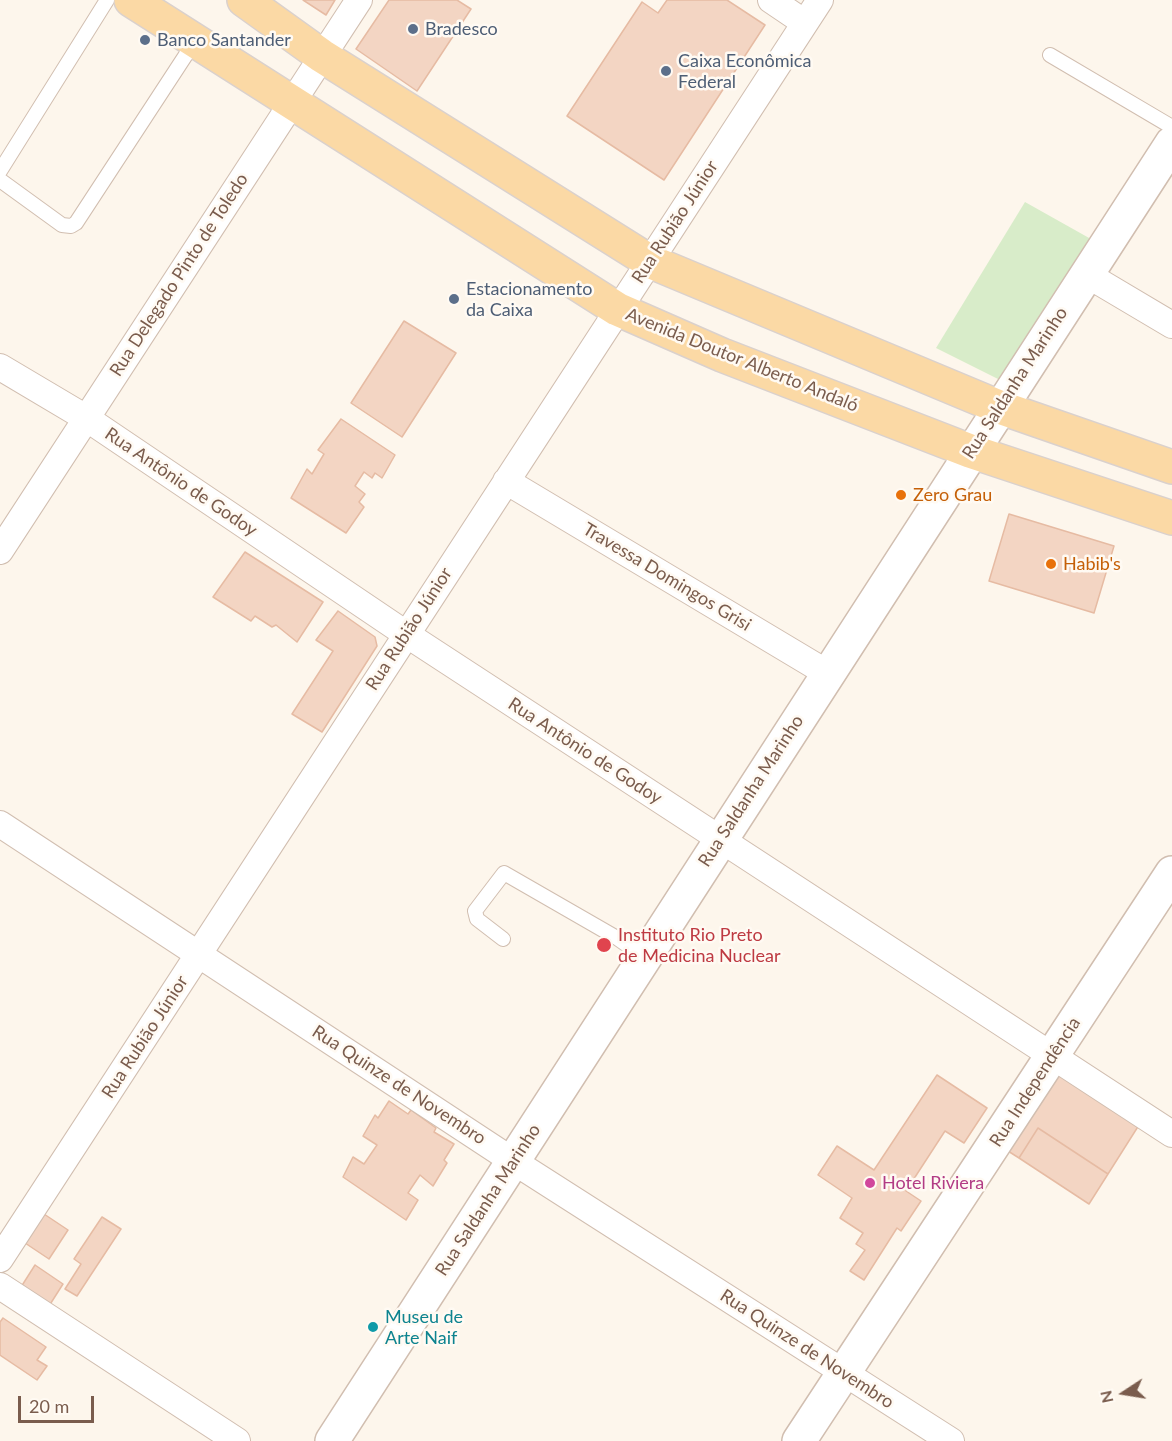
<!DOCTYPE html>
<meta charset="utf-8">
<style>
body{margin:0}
#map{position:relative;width:1172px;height:1441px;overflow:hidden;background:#fdf6ec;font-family:Lato,sans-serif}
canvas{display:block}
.north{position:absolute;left:1094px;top:1363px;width:60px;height:60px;-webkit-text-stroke:4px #fffaf3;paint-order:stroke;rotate:258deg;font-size:16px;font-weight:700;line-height:24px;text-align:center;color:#7a5c4d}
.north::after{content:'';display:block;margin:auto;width:21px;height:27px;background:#7a5c4d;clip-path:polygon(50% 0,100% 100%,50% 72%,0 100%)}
.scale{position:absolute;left:18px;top:1396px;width:76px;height:27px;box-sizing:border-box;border:3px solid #7a5c4d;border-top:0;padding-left:8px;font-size:18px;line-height:21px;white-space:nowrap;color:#7a5c4d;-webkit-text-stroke:4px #fffaf3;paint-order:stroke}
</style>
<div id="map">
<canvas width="1172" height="1441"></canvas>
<div class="north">N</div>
<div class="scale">20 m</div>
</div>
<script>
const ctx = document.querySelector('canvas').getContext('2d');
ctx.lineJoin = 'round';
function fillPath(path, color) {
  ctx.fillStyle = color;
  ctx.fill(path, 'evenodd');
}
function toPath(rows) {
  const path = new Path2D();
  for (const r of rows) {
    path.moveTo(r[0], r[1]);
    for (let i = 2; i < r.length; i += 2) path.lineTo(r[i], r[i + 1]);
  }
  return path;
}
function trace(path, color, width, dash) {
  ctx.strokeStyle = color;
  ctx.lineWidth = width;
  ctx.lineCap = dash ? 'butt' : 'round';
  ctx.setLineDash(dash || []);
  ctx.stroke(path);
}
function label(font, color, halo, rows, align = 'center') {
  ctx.font = font + ' Lato,sans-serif';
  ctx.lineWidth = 5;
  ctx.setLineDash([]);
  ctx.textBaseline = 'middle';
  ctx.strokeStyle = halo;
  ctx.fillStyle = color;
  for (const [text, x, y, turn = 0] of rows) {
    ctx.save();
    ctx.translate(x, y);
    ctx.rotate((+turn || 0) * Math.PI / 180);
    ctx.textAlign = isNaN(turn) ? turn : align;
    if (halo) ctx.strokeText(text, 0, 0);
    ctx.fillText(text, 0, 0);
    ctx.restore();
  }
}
const green = toPath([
 [1025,202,1098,243,1004,382,936,348]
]);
const building = toPath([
 [303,0,335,0,326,15,303,0],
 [389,0,457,0,471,9,417,91,356,49,389,0],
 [667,0,727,0,765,25,664,180,567,116,642,2,658,13,667,0],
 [404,321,456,353,402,437,351,403,404,321],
 [341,419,395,455,382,478,375,473,372,478,364,472,355,486,365,494,359,502,364,507,346,533,291,498,307,469,312,474,324,454,318,450,341,419],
 [1009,514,1114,546,1094,613,989,581,1009,514],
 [245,552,323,602,297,642,276,625,272,627,255,616,251,621,213,597,245,552],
 [338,611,375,637,377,646,322,732,292,714,333,651,316,640,338,611],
 [1059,1073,1139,1125,1108,1174,1038,1128,1019,1158,1008,1151,1059,1073],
 [937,1075,987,1108,964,1143,945,1131,906,1191,921,1201,901,1231,897,1228,864,1280,850,1271,865,1250,856,1244,863,1233,840,1218,852,1198,818,1175,837,1146,874,1170,937,1075],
 [389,1101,408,1114,411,1110,436,1128,434,1132,454,1144,444,1160,447,1163,433,1186,420,1175,408,1193,418,1200,406,1220,343,1177,353,1157,364,1164,377,1145,363,1136,375,1115,378,1118,389,1101],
 [1038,1128,1108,1174,1089,1204,1019,1158,1038,1128],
 [44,1214,68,1230,49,1259,25,1243,44,1214],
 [102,1217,121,1229,77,1296,65,1289,81,1264,74,1259,102,1217],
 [35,1265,63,1284,49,1306,21,1287,35,1265],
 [3,1318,46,1347,37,1360,47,1366,37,1380,0,1355,0,1322,3,1318]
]);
const service = toPath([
 [1050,55,1172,127],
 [0,171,107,0],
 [0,180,62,225,71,226,76,223,195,41],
 [503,939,477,919,475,911,504,873,617,938,644,957]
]);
const minor = toPath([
 [771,0,805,23],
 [1086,274,1172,325],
 [0,367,86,418,406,634,1172,1134],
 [506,481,827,673],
 [0,551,359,0],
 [0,824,513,1161,951,1441],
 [0,1259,820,0],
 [0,1286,237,1441]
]);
const tertiary = toPath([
 [332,1441,1172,143],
 [799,1441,1172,873]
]);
const primary = toPath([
 [131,0,617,309,722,355,970,451,1172,518],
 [244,0,322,56,649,261,999,407,1172,467]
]);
const markers = [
 [413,29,6,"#5c6f8a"],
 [145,40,6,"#5c6f8a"],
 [666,71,6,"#5c6f8a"],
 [454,299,6,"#5c6f8a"],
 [901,495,6,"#e8710a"],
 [1051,564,6,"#e8710a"],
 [604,945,8,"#e0444e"],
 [870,1183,6,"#d1479c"],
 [373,1327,6,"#0f9aa8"]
];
const serviceNames = [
 ["Bradesco",425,29],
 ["Banco Santander",157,40],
 ["Caixa Econômica",678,61],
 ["Federal",678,82],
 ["Estacionamento",466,289],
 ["da Caixa",466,310]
];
const streetNames = [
 ["Rua Rubião Júnior",675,222,-57],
 ["Rua Delegado Pinto de Toledo",179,275,-57],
 ["Avenida Doutor Alberto Andaló",742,360,22],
 ["Rua Saldanha Marinho",1015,383,-57],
 ["Rua Antônio de Godoy",181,482,34],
 ["Travessa Domingos Grisi",667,577,31],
 ["Rua Rubião Júnior",409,629,-57],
 ["Rua Antônio de Godoy",585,751,33],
 ["Rua Saldanha Marinho",751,791,-57],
 ["Rua Rubião Júnior",145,1037,-57],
 ["Rua Independência",1035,1082,-57],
 ["Rua Quinze de Novembro",399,1085,33],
 ["Rua Saldanha Marinho",488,1200,-57],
 ["Rua Quinze de Novembro",807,1349,33]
];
const foodNames = [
 ["Zero Grau",913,495],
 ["Habib's",1063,564]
];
const healthNames = [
 ["Instituto Rio Preto",618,935],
 ["de Medicina Nuclear",618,956]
];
const hotelNames = [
 ["Hotel Riviera",882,1183]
];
const cultureNames = [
 ["Museu de",385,1317],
 ["Arte Naif",385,1338]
];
fillPath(green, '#d8ecc9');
fillPath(building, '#f3d5c3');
trace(building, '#e6bba3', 1.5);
trace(service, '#d1beb0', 16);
trace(minor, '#d1beb0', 28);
trace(tertiary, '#d1beb0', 36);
trace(primary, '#dad1cd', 36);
trace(service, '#fff', 14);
trace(minor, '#fff', 26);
trace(tertiary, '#fff', 33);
trace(primary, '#fbd9a5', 33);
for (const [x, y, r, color] of markers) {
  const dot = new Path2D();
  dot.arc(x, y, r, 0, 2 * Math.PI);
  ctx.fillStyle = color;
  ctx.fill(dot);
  trace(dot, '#fffaf3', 2);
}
label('18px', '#4e5e75', '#fffaf3', serviceNames, 'left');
label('18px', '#7a5c4d', '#fffaf3', streetNames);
label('18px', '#c56008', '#fffaf3', foodNames, 'left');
label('18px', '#be3a42', '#fffaf3', healthNames, 'left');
label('18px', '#b23c85', '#fffaf3', hotelNames, 'left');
label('18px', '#0d838f', '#fffaf3', cultureNames, 'left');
</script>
